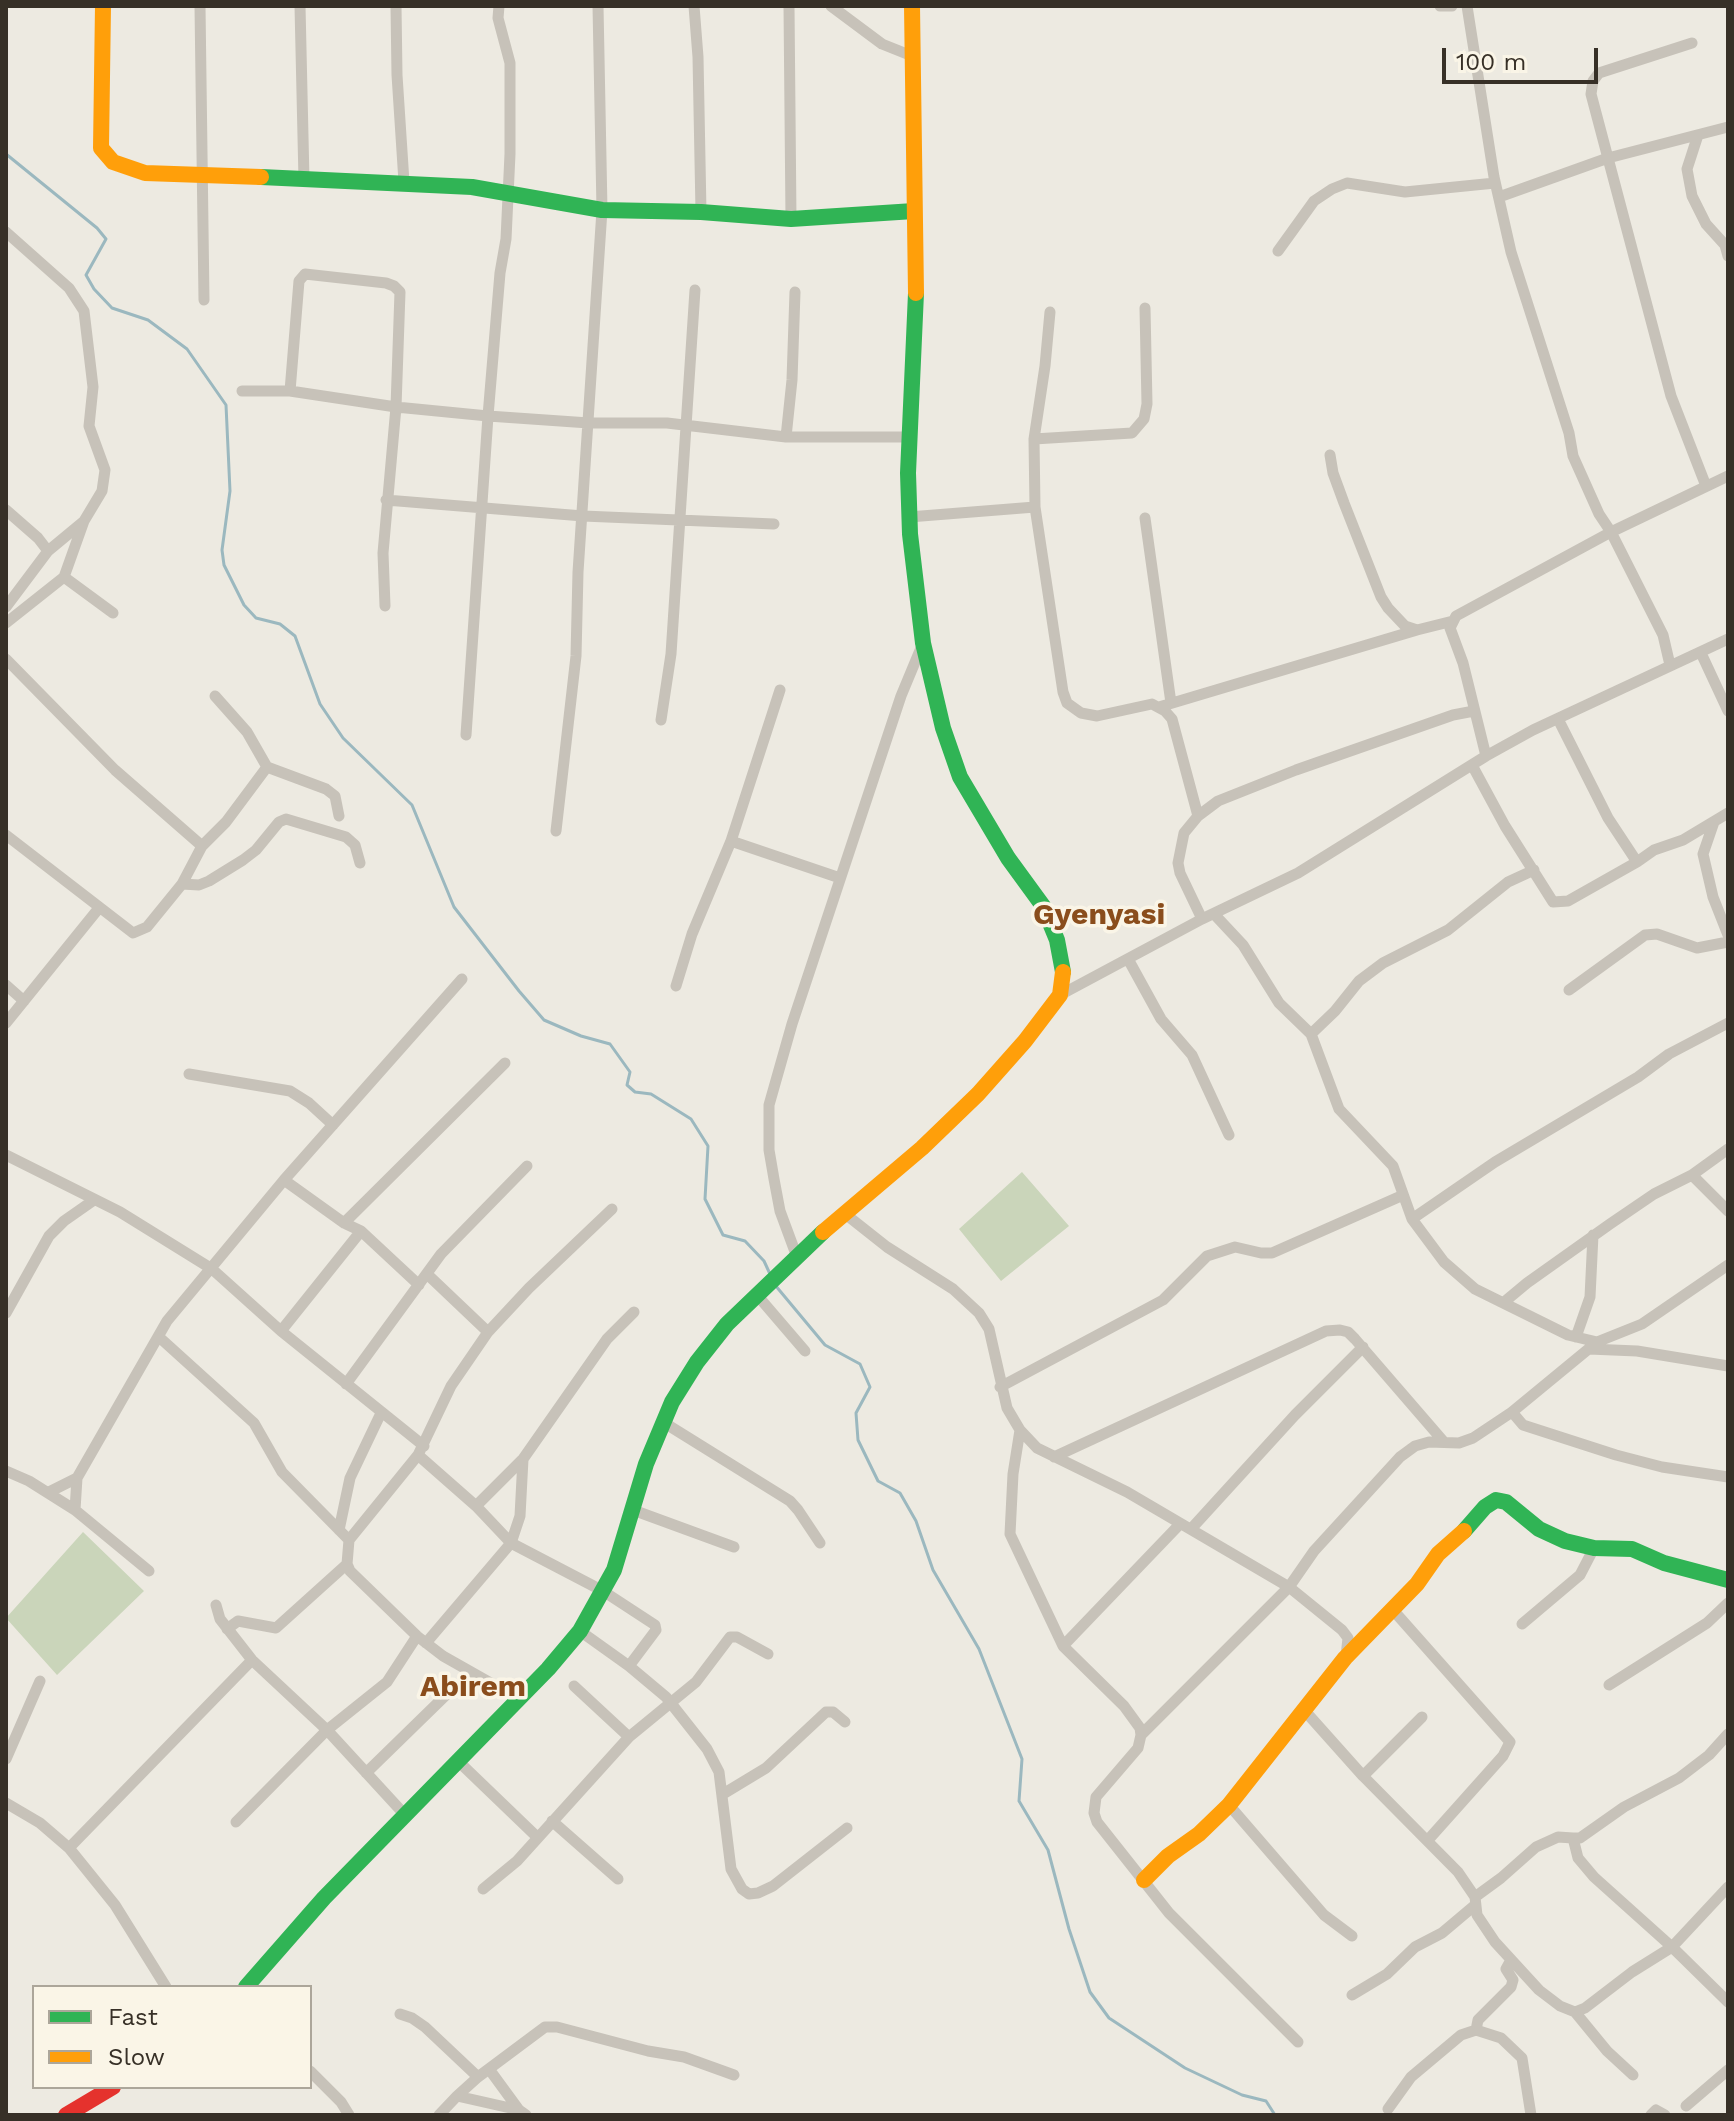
<!DOCTYPE html>
<style>
body{margin:0}
#map{position:relative;width:1734px;height:2121px;overflow:hidden;background:#edeae1;font-family:"Work Sans",sans-serif}
canvas{display:block}
.frame{position:absolute;inset:0;border:8px solid #373027;pointer-events:none}
.legend{position:absolute;left:32px;top:1985px;width:280px;height:104px;box-sizing:border-box;background:#faf5e7;border:2px solid #aca69a;margin:0;padding:10px 14px;list-style:none;font-size:24px;color:#373027}
.legend li{display:flex;align-items:center;gap:16px;height:40px}
.legend b{width:40px;border:2px solid #aca69a}
.scale{position:absolute;left:1442px;top:48px;width:156px;height:36px;box-sizing:border-box;border:4px solid #373027;border-top:0;padding-left:10px;font-size:24px;line-height:28px;white-space:nowrap;color:#373027;-webkit-text-stroke:6px #faf5e7;paint-order:stroke}
</style>
<div id="map">
<canvas width="1734" height="2121"></canvas>
<div class="frame"></div>
<ul class="legend">
<li><b style="height:10px;background:#30b455"></b>Fast</li>
<li><b style="height:10px;background:#ff9f0a"></b>Slow</li>
</ul>
<div class="scale">100 m</div>
</div>
<script>
const ctx = document.querySelector('canvas').getContext('2d');
ctx.lineJoin = 'round';
function fillPath(path, color) {
  ctx.fillStyle = color;
  ctx.fill(path, 'evenodd');
}
function toPath(rows) {
  const path = new Path2D();
  for (const r of rows) {
    path.moveTo(r[0], r[1]);
    for (let i = 2; i < r.length; i += 2) path.lineTo(r[i], r[i + 1]);
  }
  return path;
}
function trace(path, color, width, dash) {
  ctx.strokeStyle = color;
  ctx.lineWidth = width;
  ctx.lineCap = dash ? 'butt' : 'round';
  ctx.setLineDash(dash || []);
  ctx.stroke(path);
}
function label(font, color, halo, rows, align = 'center') {
  ctx.font = font + ' "Work Sans",sans-serif';
  ctx.lineWidth = 7;
  ctx.setLineDash([]);
  ctx.textBaseline = 'middle';
  ctx.strokeStyle = halo;
  ctx.fillStyle = color;
  for (const [text, x, y, turn = 0] of rows) {
    ctx.save();
    ctx.translate(x, y);
    ctx.rotate((+turn || 0) * Math.PI / 180);
    ctx.textAlign = isNaN(turn) ? turn : align;
    if (halo) ctx.strokeText(text, 0, 0);
    ctx.fillText(text, 0, 0);
    ctx.restore();
  }
}
const green = toPath([
 [1022,1172,1069,1226,1001,1281,959,1229],
 [83,1532,144,1591,57,1675,6,1618]
]);
const stream = toPath([
 [6,154,97,228,106,239,86,275,94,289,112,308,148,320,187,349,226,405,230,491,222,550,224,565,244,605,256,618,280,624,295,636,320,704,343,738,412,805,454,907,519,991,544,1020,581,1036,610,1044,630,1072,627,1085,635,1092,651,1094,691,1119,708,1146,705,1199,723,1235,745,1241,764,1261,770,1274],
 [775,1285,825,1345,860,1364,870,1387,856,1413,858,1440,878,1481,900,1493,916,1521,933,1570,979,1649,1022,1759,1019,1801,1048,1850,1069,1929,1090,1992,1109,2018,1185,2068,1242,2095,1266,2101,1275,2115]
]);
const street = toPath([
 [200,6,204,300],
 [300,6,304,180],
 [396,6,397,75,404,182],
 [694,6,698,57,701,212],
 [789,6,791,219],
 [831,6,882,44,912,56],
 [1440,6,1452,6],
 [1467,6,1494,177,1511,252,1569,433,1573,456,1599,514,1611,532,1663,635,1670,665],
 [1692,43,1599,73,1593,81,1591,94,1671,396,1706,486],
 [1698,135,1687,169,1692,196,1706,224,1725,245,1728,256],
 [1499,197,1608,158,1728,127],
 [6,232,69,288,84,311,93,387,89,426,105,470,102,491,84,521,64,577],
 [1278,251,1314,201,1332,189,1347,183,1405,192,1495,183],
 [1145,308,1147,404,1144,419,1132,433,1034,439,1035,507,1063,692,1067,703,1081,713,1097,716,1152,704,1165,711,1172,719,1198,816],
 [242,391,290,391,396,407,488,416,589,423,667,423,786,437,909,437],
 [290,391,299,281,305,274,386,283,394,286,400,292,396,407,383,553,385,606],
 [786,437,792,380,795,292],
 [1034,439,1045,366,1050,312],
 [1330,455,1333,473,1344,503,1381,597,1388,608,1405,626,1417,630,1453,621],
 [386,500,583,516,774,524],
 [6,510,38,538,48,551],
 [909,517,1035,507],
 [1145,518,1171,703],
 [6,607,48,551,83,522],
 [6,623,64,577,113,613],
 [1701,653,1728,711],
 [6,659,115,770,202,846,182,884,147,927,133,933,6,835],
 [1159,707,1417,630],
 [1558,719,1608,818,1637,862,1654,850,1683,840,1728,813],
 [661,720,671,654,695,290],
 [466,735,488,416,500,273,506,239,510,154,510,63,498,18,499,6],
 [1486,756,1463,663,1450,628,1456,616,1611,532,1728,476],
 [1472,765,1505,826,1553,902,1568,901,1637,862],
 [267,767,326,789,335,796,339,816],
 [1714,822,1703,854,1713,897,1728,935],
 [556,831,576,656,578,572,602,210,598,6],
 [731,841,780,690],
 [202,846,226,822,267,767,247,732,215,696],
 [1534,870,1508,882,1448,930,1383,963,1359,981,1335,1011,1311,1034,1339,1109,1393,1166,1412,1219,1444,1262,1475,1289,1568,1335,1597,1342],
 [182,884,199,885,209,881,243,860,256,850,279,822,286,819,346,837,355,845,360,863],
 [1214,914,1243,945,1279,1003,1311,1034],
 [1202,919,1180,873,1178,863,1184,833,1198,816,1218,801,1296,770,1453,715,1474,711],
 [1128,959,1161,1019,1192,1055,1229,1135],
 [6,985,24,1001],
 [676,986,692,934,731,841,840,878],
 [1569,990,1645,935,1657,934,1697,948,1728,942],
 [1060,995,1202,919,1298,873,1486,756,1533,730,1728,639],
 [6,1023,99,908],
 [189,1074,290,1091,309,1103,333,1125],
 [6,1155,120,1212,212,1269,281,1331,424,1446],
 [1692,1175,1728,1211],
 [284,1180,344,1223,361,1231,419,1285],
 [844,1213,887,1247,953,1289,979,1313,989,1329,1007,1408,1020,1430,1037,1448,1127,1492,1289,1587,1342,1630,1348,1638,1346,1656],
 [1412,1219,1495,1162,1638,1077,1669,1054,1728,1023],
 [344,1223,505,1063],
 [797,1257,780,1211,774,1179,769,1150,769,1105,792,1024,901,696,923,643],
 [427,1274,488,1332],
 [757,1295,805,1351],
 [1503,1303,1527,1283,1610,1224,1654,1194,1692,1175,1728,1149],
 [6,1313,49,1236,64,1221,94,1200],
 [281,1331,361,1231],
 [159,1337,254,1423,282,1472,349,1540],
 [1576,1337,1590,1297,1593,1235],
 [1589,1349,1637,1351,1728,1366],
 [346,1384,441,1254,527,1166],
 [1000,1387,1163,1300,1207,1256,1235,1247,1261,1253,1272,1253,1401,1196],
 [1512,1412,1523,1425,1616,1455,1662,1467,1728,1477],
 [663,1422,790,1501,798,1510,820,1543],
 [1020,1430,1013,1474,1010,1534,1063,1646,1124,1706,1140,1728,1141,1735,1138,1748,1096,1797,1094,1813,1097,1822,1169,1913,1298,2042],
 [418,1455,476,1506,511,1543,603,1591,655,1625,656,1630,629,1666],
 [1054,1457,1326,1331,1340,1330,1348,1332,1355,1339,1444,1442],
 [6,1471,29,1481,75,1510,149,1571],
 [49,1492,77,1478],
 [476,1506,522,1460],
 [75,1510,77,1478,167,1321,284,1180,462,979],
 [633,1510,734,1547],
 [1191,1529,1295,1415,1363,1347],
 [339,1530,350,1478,381,1413],
 [216,1605,220,1619,252,1660,327,1730,405,1815],
 [1393,1610,1510,1742,1503,1756,1428,1840],
 [1522,1624,1580,1575,1594,1548],
 [227,1629,238,1621,276,1628,347,1564],
 [580,1631,629,1666,666,1697,707,1749,719,1772,731,1869,742,1889,749,1894,758,1893,773,1886,847,1828],
 [426,1643,511,1543,520,1516,523,1459,607,1339,634,1312],
 [1063,1646,1180,1524],
 [1609,1685,1707,1623,1728,1603],
 [574,1686,629,1737],
 [519,1699,443,1656,417,1636,350,1571,347,1564,349,1540,418,1455,451,1386,488,1332,529,1288,612,1209],
 [1305,1711,1363,1776,1458,1872,1475,1897,1477,1915,1495,1942,1539,1990,1560,2006,1575,2012,1585,2008,1632,1972,1672,1947,1728,2002],
 [1141,1735,1289,1587,1314,1551,1400,1457,1415,1446,1429,1442,1459,1443,1473,1438,1512,1412,1597,1342,1642,1324,1728,1265],
 [6,1759,40,1681],
 [458,1761,536,1836],
 [366,1773,448,1693],
 [1363,1776,1422,1717],
 [723,1794,766,1768,826,1712,833,1712,845,1722],
 [6,1803,40,1823,69,1848,115,1905,166,1987],
 [1229,1805,1324,1915,1352,1936],
 [552,1821,618,1879],
 [236,1822,327,1730,387,1682,417,1636],
 [1573,1838,1580,1838,1624,1807,1679,1778,1709,1755,1728,1734],
 [69,1848,252,1660],
 [483,1889,517,1861,629,1737,696,1682,730,1637,737,1637,768,1654],
 [1475,1897,1501,1878,1536,1847,1558,1837,1573,1838,1578,1858,1594,1877,1672,1947,1728,1887],
 [1352,1995,1387,1974,1415,1947,1442,1933,1474,1906],
 [1575,2012,1607,2051,1633,2075],
 [400,2014,412,2018,425,2027,478,2077],
 [1476,2030,1478,2020,1511,1987,1513,1980,1506,1969,1511,1960],
 [489,2069,519,2110],
 [310,2071,341,2102,349,2115],
 [457,2096,478,2077,545,2027,557,2027,648,2051,684,2057,734,2075],
 [1686,2106,1728,2070],
 [1388,2109,1411,2077,1461,2035,1476,2030,1501,2038,1522,2058,1531,2115],
 [439,2115,457,2096,519,2110,526,2115],
 [1651,2115,1656,2110,1665,2115]
]);
const fast = toPath([
 [261,177,472,187,602,210,701,212,791,219,914,211],
 [916,293,908,473,910,534,923,643,943,728,960,777,1008,858,1043,906,1057,940,1063,972],
 [1464,1531,1485,1507,1496,1500,1506,1502,1539,1529,1565,1541,1594,1548,1632,1549,1664,1563,1728,1580],
 [246,1987,324,1898,548,1669,580,1631,614,1570,646,1464,672,1402,697,1362,727,1324,823,1232]
]);
const slow = toPath([
 [103,6,101,148,113,162,145,173,261,177],
 [912,6,916,293],
 [823,1232,922,1148,978,1094,1025,1041,1060,995,1063,972],
 [1144,1880,1168,1856,1199,1834,1229,1805,1345,1658,1417,1584,1438,1554,1464,1531]
]);
const jam = toPath([
 [66,2115,113,2087]
]);
const quarterNames = [
 ["Gyenyasi",1099,915],
 ["Abirem",473,1687]
];
fillPath(green, '#cad5ba');
trace(stream, '#9bb8bf', 3);
trace(street, '#c7c2b9', 11);
trace(fast, '#30b455', 16);
trace(slow, '#ff9f0a', 16);
trace(jam, '#e5322d', 16);
label('bold 30px', '#8a4d1c', '#faf5e7', quarterNames);
</script>
